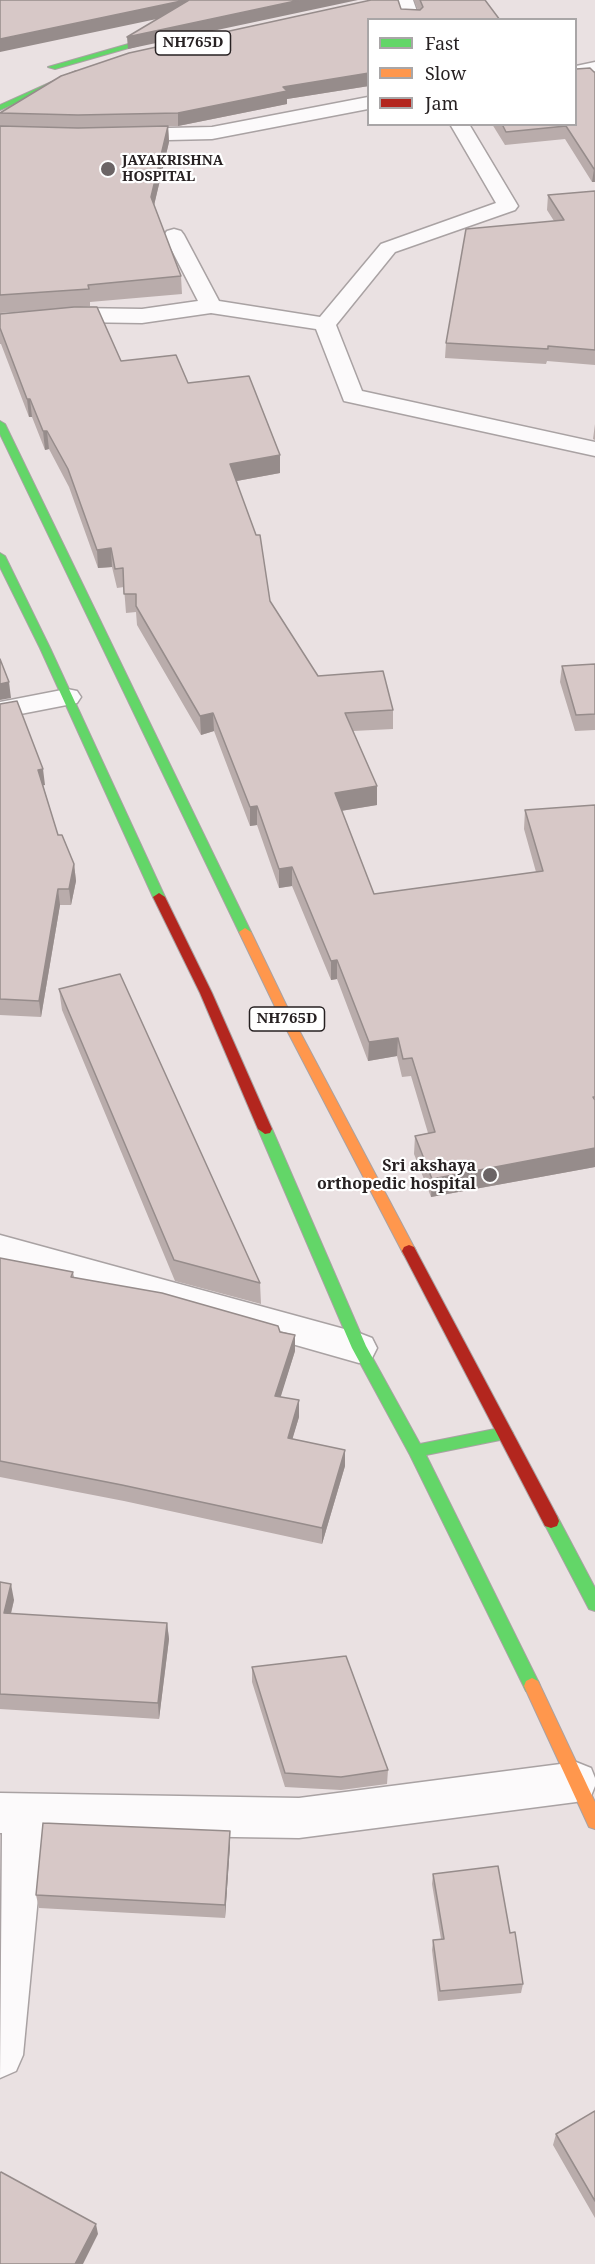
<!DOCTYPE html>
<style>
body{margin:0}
#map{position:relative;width:595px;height:2264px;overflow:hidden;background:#eae1e2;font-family:"Noto Serif",serif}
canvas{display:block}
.legend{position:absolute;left:367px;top:18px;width:210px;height:108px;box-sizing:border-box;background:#fff;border:2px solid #a9a6a7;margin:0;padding:8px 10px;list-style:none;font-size:18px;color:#272122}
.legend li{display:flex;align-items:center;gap:12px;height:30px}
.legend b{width:30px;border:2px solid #a9a6a7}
</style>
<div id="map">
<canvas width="595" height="2264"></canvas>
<ul class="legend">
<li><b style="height:8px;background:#63d668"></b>Fast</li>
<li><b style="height:8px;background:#ff974d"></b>Slow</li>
<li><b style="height:8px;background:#b3261e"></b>Jam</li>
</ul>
</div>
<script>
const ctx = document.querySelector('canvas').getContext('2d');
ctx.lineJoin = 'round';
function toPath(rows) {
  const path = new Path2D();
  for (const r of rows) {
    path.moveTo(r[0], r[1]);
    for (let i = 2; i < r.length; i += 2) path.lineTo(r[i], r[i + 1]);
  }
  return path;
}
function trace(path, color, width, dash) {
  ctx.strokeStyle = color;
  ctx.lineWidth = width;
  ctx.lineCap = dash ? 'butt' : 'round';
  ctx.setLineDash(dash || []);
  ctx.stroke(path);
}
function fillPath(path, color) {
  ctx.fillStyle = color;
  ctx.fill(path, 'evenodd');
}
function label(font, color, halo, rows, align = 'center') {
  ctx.font = font + ' "Noto Serif",serif';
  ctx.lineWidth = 4.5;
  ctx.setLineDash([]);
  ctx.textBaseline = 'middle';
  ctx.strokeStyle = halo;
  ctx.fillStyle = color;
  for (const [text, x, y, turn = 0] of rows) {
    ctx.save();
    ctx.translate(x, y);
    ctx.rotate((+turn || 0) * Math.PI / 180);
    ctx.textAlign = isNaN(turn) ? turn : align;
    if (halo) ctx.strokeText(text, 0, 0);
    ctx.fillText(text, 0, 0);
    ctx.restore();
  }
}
const street = toPath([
 [395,0,413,0,420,20,402,20,395,0],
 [595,62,595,74,576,76,576,66,595,62],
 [368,97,368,109,212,139,125,141,118,139,115,135,118,131,125,129,212,127,368,97],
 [450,124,469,124,518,206,515,210,395,252,336,325,362,391,595,442,595,456,344,401,316,329,211,313,142,323,75,322,0,329,0,315,75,308,142,309,198,301,164,235,167,231,174,229,181,231,184,235,219,301,320,317,381,244,496,203,450,124],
 [67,689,77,691,81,697,77,703,0,718,0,702,67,689],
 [0,1235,359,1333,372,1338,377,1348,372,1358,359,1363,0,1261,0,1235],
 [576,1762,591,1768,595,1778,595,1786,591,1796,576,1802,299,1838,44,1834,23,2055,16,2071,0,2078,2,1833,0,1833,0,1793,299,1798,576,1762]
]);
const fast = toPath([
 [167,33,174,35,55,69,48,67,167,33],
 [76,71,83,73,0,110,0,105,76,71],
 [0,421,5,424,251,932,249,935,245,936,239,932,0,434,0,421],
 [0,553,5,556,50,648,165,897,163,900,155,900,153,897,40,648,0,567,0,553],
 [265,1124,272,1129,366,1346,420,1444,505,1427,510,1429,513,1433,510,1437,505,1439,426,1455,538,1681,540,1686,538,1691,532,1694,526,1691,410,1455,352,1348,258,1129,265,1124],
 [551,1514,557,1516,595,1588,595,1611,589,1609,543,1521,545,1516,551,1514]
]);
const slow = toPath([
 [245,928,251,932,291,1015,416,1251,414,1255,404,1255,279,1015,239,932,245,928],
 [532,1678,538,1681,595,1802,595,1829,589,1827,524,1686,526,1681,532,1678]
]);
const jam = toPath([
 [159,893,165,897,212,993,272,1129,270,1133,265,1134,258,1129,200,993,153,897,159,893],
 [409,1245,414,1247,557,1516,559,1521,557,1526,551,1528,545,1526,402,1251,404,1247,409,1245]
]);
const wall = toPath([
 [414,0,485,0,369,20,369,86,287,99,287,104,178,126,168,126,169,142,154,205,181,276,182,294,90,302,90,306,80,307,121,361,188,383,280,473,237,481,270,601,318,676,393,710,393,729,353,731,377,805,341,811,374,894,536,872,524,829,525,810,595,805,595,1167,431,1197,414,1154,415,1136,428,1133,411,1076,402,1077,397,1056,368,1061,337,979,331,980,292,886,279,888,257,825,250,826,214,731,201,735,137,625,136,612,126,613,124,587,117,588,112,567,98,568,69,487,49,449,45,450,32,417,29,417,1,344,0,344,0,328,43,310,0,313,0,113,401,9,418,10],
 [590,68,595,182,592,182,565,139,505,145,492,124,576,124],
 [595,191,595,365,547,361,546,364,445,358,446,343,554,221,547,210,548,195],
 [595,424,595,440,593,439],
 [595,664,595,730,575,731,560,682,562,666],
 [0,704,45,785,43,785,58,835,74,864,76,881,71,905,60,905,41,1017,0,1015],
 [59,989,260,1283,261,1304,175,1281,62,1010],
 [0,1258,73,1272,74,1277,295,1335,295,1351,280,1397,299,1400,299,1417,292,1439,345,1450,345,1466,322,1544,124,1501,0,1477],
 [0,1582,14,1600,11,1614,167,1623,169,1639,159,1719,0,1709],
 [252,1667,388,1770,387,1784,341,1790,285,1787,252,1682],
 [230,1831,230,1845,225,1918,39,1908,36,1895],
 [433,1874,510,1933,523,1984,521,1993,438,2001,432,1950,433,1940,441,1939,432,1884],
 [595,2111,595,2218,553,2145,556,2134]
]);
const shadedWall = toPath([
 [186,0,190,0,190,12,0,52,0,39],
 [300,0,358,0,128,49,127,37],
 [369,73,369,86,287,99,287,104,178,126,178,113,283,87],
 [168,126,169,142,152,214,151,197],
 [595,168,595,182,592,182,594,169],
 [27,399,30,399,32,417,29,417],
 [43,431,47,431,49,449,45,450],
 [280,455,280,473,231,482,230,464],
 [111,548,112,567,98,568,97,550],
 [9,682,11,698,0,700,0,684],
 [213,713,214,731,201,735,200,716],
 [43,769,45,785,40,786,38,770],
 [377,786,377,805,334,812,335,793],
 [257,806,257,825,250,826,250,807],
 [74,864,76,881,71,905,69,889],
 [292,867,292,886,279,888,279,869],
 [58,889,60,905,41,1017,39,1001],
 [337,960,337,979,331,980,331,961],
 [398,1038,397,1056,368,1061,369,1042],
 [595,1148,595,1167,431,1197,432,1179],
 [295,1335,295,1351,276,1412,275,1396],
 [299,1400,299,1417,288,1454,288,1438],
 [345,1450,345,1466,322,1544,322,1528],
 [11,1584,14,1600,7,1629,4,1613],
 [167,1623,169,1639,159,1719,158,1703],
 [230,1831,230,1845,225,1918,225,1905],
 [96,2224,98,2234,83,2264,75,2264]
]);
const building = toPath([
 [0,0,186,0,0,39,0,0],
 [189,0,300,0,127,37,189,0],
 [371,0,398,0,401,9,420,10,423,7,420,0,485,0,500,20,369,20,369,73,283,87,287,91,178,113,78,115,0,113,61,76,129,53,371,0],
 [590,68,594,72,595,72,595,168,594,169,566,126,506,132,502,124,576,124,576,69,590,68],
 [0,126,78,128,168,126,151,197,181,276,88,285,89,289,0,295,0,126],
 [595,191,595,350,548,346,548,349,446,343,466,229,564,220,548,195,595,191],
 [74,307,97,307,121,361,176,355,188,383,249,376,280,455,230,464,256,535,260,535,270,601,318,676,383,671,393,710,345,713,377,786,335,793,374,894,543,871,525,810,595,805,595,1097,593,1097,595,1100,595,1148,432,1179,415,1136,435,1132,412,1058,403,1059,398,1038,369,1042,337,960,331,961,292,867,279,869,257,806,250,807,213,713,200,716,136,606,136,594,124,594,123,568,115,569,111,548,97,550,68,469,47,431,43,431,30,399,27,399,0,328,0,314,74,307],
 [0,659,9,682,0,684,0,659],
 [595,664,595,714,576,715,562,666,595,664],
 [17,701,43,769,38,770,58,835,62,835,74,864,69,889,58,889,39,1001,0,999,0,704,17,701],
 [120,974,260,1283,174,1260,59,989,120,974],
 [0,1258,73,1272,71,1277,162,1293,278,1326,280,1332,295,1335,275,1396,299,1400,288,1438,345,1450,322,1528,122,1485,0,1461,0,1258],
 [0,1582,11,1584,4,1613,167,1623,158,1703,0,1694,0,1582],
 [346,1656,388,1770,341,1777,285,1773,252,1667,346,1656],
 [43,1823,230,1831,225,1905,36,1895,43,1823],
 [498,1866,510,1933,515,1932,523,1984,440,1991,433,1940,444,1939,433,1874,498,1866],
 [595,2111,595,2201,556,2134,595,2111],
 [1,2172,96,2224,75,2264,0,2264,0,2173,1,2172]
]);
const markers = [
 [108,169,8,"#6b6465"],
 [490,1175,8,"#6b6465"]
];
const farPoinames = [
 ["JAYAKRISHNA",122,161],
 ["HOSPITAL",122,177]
];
const shields = [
 [193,43,75],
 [287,1019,75]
];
const shieldNames = [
 ["NH765D",193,43],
 ["NH765D",287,1019]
];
const poiNames = [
 ["Sri akshaya",476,1166],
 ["orthopedic hospital",476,1184]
];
trace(street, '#a9a2a3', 3);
trace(fast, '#a9a2a3', 2);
trace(slow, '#a9a2a3', 2);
trace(jam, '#a9a2a3', 2);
fillPath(street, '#fcfafb');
fillPath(fast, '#63d668');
fillPath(slow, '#ff974d');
fillPath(jam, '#b3261e');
fillPath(wall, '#b9acab');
fillPath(shadedWall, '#968c8b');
fillPath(building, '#d7c8c7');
trace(building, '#968c8b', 1.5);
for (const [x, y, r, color] of markers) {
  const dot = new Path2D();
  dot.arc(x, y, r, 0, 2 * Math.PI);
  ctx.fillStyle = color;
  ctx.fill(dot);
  trace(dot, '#fff', 2);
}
label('bold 14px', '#272122', '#fff', farPoinames, 'left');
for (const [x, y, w] of shields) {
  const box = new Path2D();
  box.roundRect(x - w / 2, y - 12, w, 24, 4.5);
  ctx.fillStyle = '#fff';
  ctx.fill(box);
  trace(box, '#272122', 1.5);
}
label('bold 15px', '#272122', null, shieldNames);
label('bold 16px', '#272122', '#fff', poiNames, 'right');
</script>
